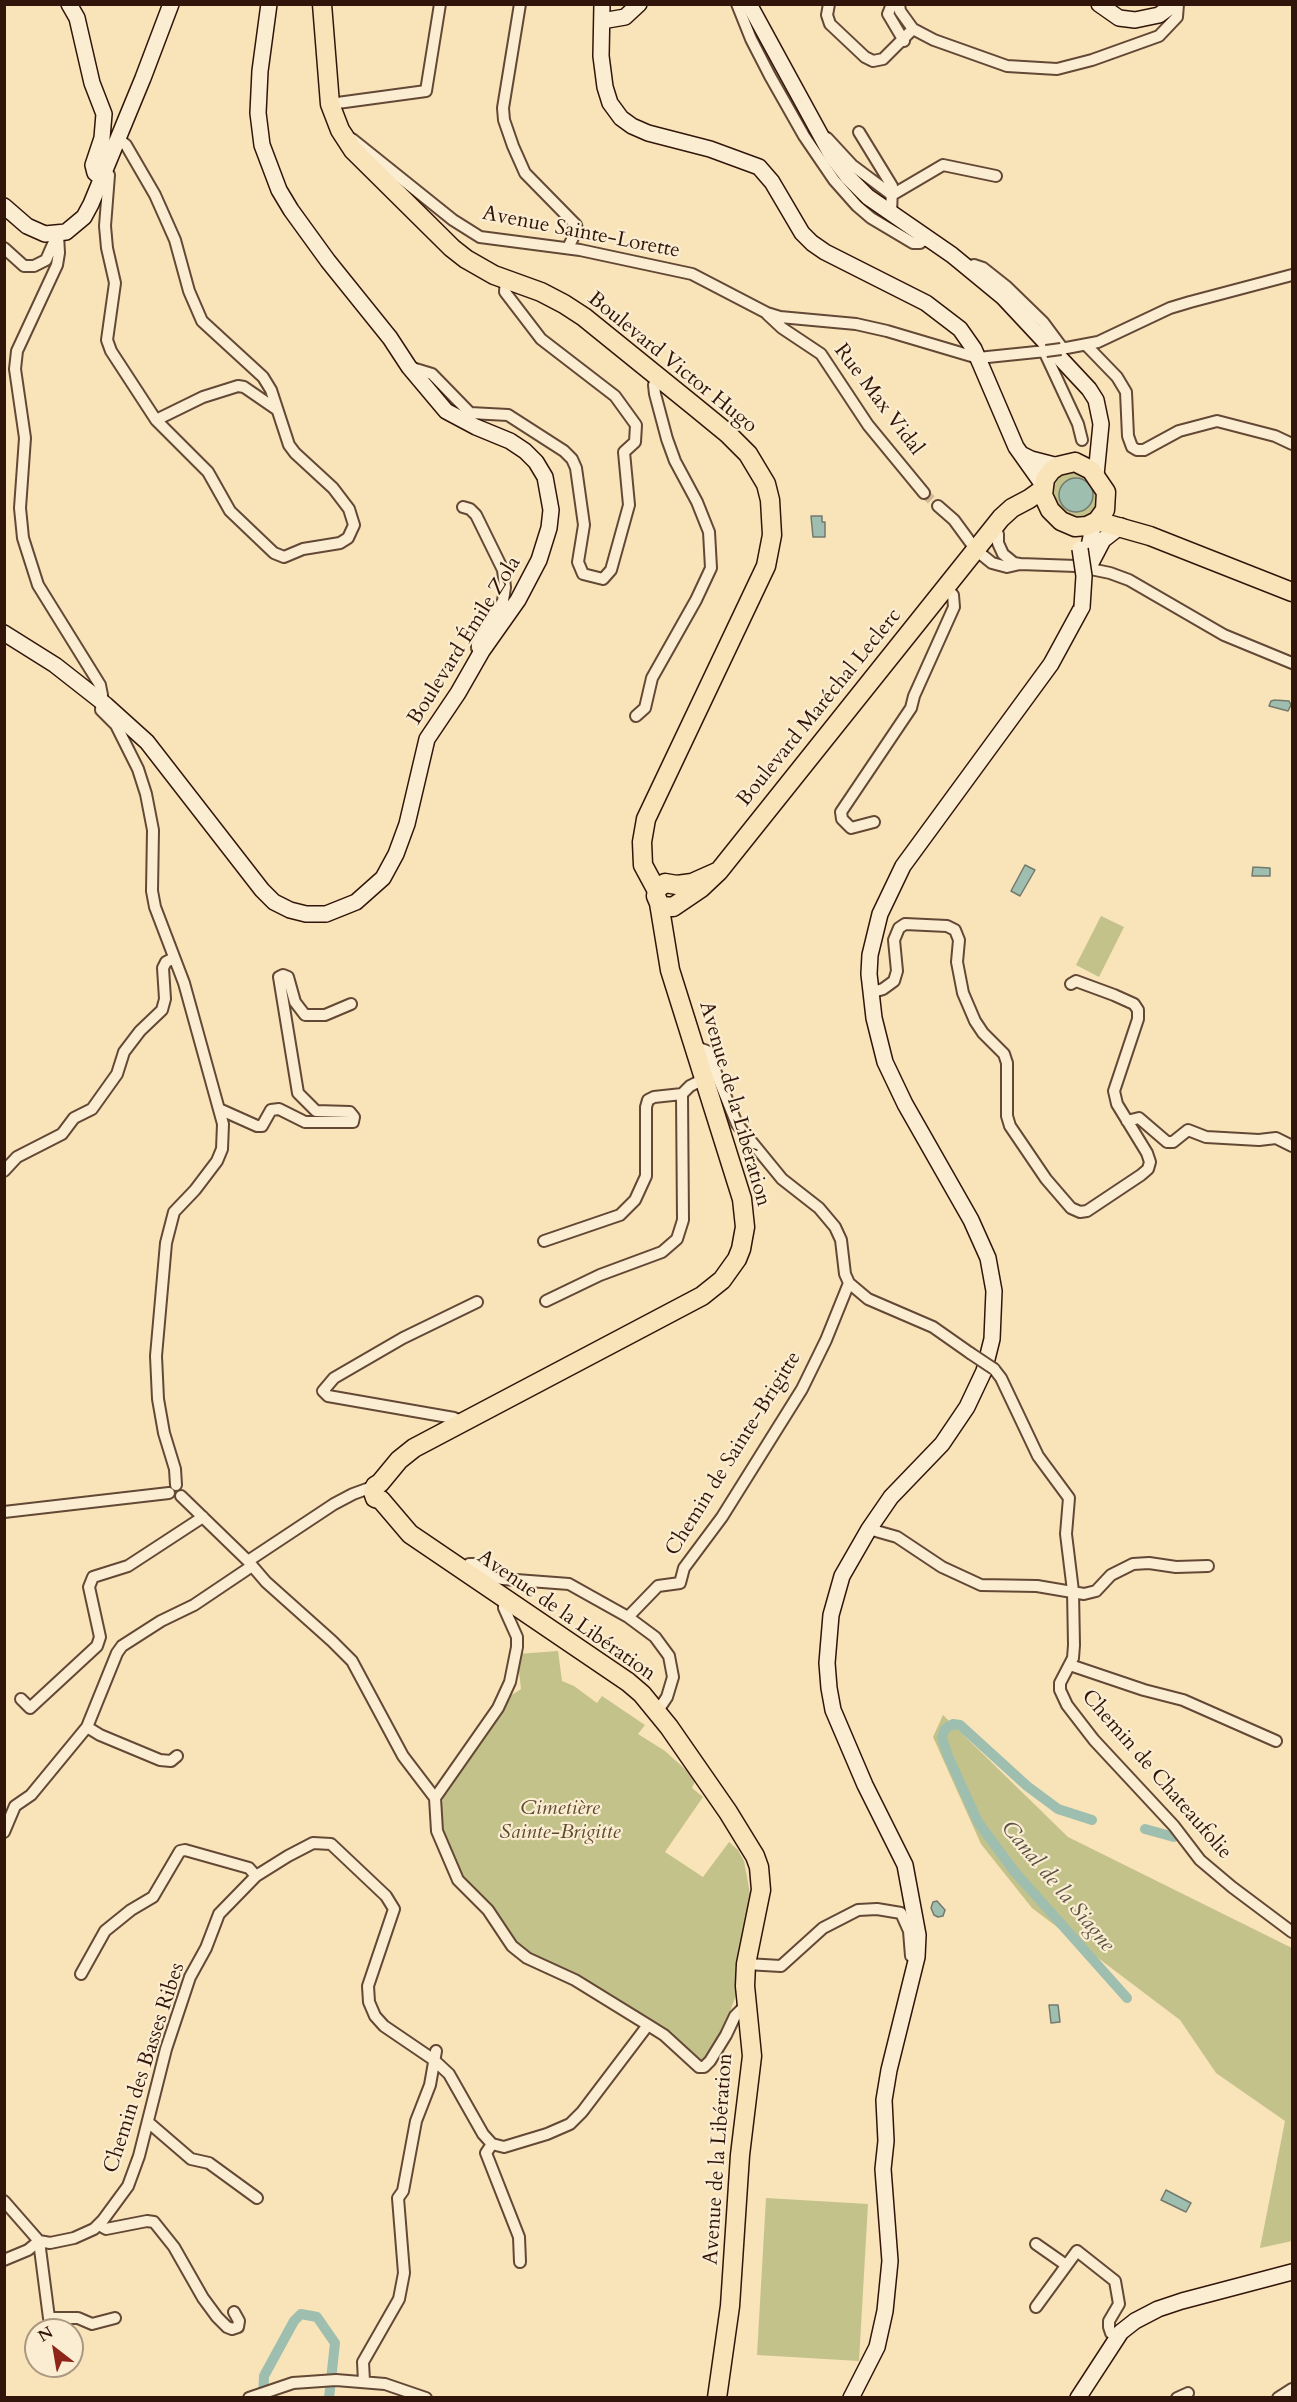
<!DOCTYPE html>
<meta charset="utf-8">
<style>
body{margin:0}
#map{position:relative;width:1297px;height:2402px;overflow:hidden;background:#f9e3b9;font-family:Cardo,serif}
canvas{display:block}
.frame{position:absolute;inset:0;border:6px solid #32150a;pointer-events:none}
.north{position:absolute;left:24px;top:2318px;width:60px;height:60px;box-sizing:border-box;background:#fbedd2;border:2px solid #ab9782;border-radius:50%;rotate:329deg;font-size:16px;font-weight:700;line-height:24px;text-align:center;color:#32150a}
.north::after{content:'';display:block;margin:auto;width:21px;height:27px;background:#8f2418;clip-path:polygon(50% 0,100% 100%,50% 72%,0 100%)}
</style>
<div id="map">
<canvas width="1297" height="2402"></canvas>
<div class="frame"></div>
<div class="north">N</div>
</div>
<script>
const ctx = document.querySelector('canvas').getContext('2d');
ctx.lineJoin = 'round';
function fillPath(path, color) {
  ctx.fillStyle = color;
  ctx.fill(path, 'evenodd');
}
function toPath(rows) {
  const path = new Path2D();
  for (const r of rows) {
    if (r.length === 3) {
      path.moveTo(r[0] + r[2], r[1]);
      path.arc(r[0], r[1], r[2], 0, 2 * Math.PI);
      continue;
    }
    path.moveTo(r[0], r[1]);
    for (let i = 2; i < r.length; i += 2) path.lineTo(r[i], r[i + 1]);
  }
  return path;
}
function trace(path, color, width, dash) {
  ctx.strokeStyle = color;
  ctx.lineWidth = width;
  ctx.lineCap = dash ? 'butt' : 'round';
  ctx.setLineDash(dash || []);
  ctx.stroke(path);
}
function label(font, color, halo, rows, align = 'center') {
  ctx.font = font + ' Cardo,serif';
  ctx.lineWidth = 4.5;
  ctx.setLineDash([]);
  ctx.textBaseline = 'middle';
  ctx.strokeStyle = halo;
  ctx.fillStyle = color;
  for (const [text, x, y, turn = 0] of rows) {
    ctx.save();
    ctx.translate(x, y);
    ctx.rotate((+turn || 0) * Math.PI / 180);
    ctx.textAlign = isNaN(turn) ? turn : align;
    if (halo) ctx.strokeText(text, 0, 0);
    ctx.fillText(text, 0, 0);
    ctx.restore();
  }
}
const green = toPath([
 [1071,470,1091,480,1099,499,1095,511,1085,518,1072,518,1058,509,1050,495,1054,478],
 [1101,916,1124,927,1099,977,1076,965],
 [558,1651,562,1681,574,1686,597,1703,602,1696,645,1725,638,1734,665,1751,696,1779,692,1788,703,1797,665,1852,703,1877,729,1842,738,1850,744,1861,752,1904,738,1974,736,1995,722,2034,708,2058,699,2061,530,1956,520,1947,460,1878,444,1841,439,1818,443,1798,510,1696,521,1689,517,1654],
 [943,1715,1068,1837,1292,1948,1292,2241,1260,2248,1285,2121,1216,2073,1180,2020,1032,1908,981,1844,933,1737],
 [766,2198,868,2204,859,2361,757,2355]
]);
const water = toPath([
 [1076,495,17],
 [811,516,822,516,822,522,825,522,825,537,813,537,811,516],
 [1275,700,1289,701,1291,705,1288,711,1269,706,1271,701,1275,700],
 [1025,865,1035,870,1020,896,1011,891,1025,865],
 [1253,867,1270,868,1270,876,1252,876,1253,867],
 [937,1901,945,1910,943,1916,938,1917,934,1915,931,1908,933,1902,937,1901],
 [1058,2005,1060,2022,1051,2023,1049,2005,1058,2005],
 [1166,2190,1191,2203,1186,2212,1161,2200,1166,2190]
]);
const canal = toPath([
 [1092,1820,1058,1809,1027,1786,960,1725,953,1724,945,1729,942,1738,948,1756,978,1822,1014,1871,1127,1998],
 [1145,1829,1174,1837],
 [263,2398,264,2376,294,2321,301,2314,317,2317,335,2343,329,2398]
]);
const streetTunnel = toPath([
 [924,493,938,506]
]);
const street = toPath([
 [520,4,503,108,504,120,513,146,525,173,576,225,577,229,568,248],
 [737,4,751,39,770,76,804,136,834,180,857,206,871,218,913,243,920,243,927,238],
 [829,4,827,15,830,24,865,57,873,61,883,59,913,29],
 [892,4,888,14,904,41],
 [899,4,900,11,913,29,934,40,1007,66,1057,69,1092,60,1159,36,1177,17,1178,4],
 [330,104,426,91,440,4],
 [859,132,892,186,891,215],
 [827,138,852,165,892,195],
 [352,139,453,220,480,237,580,250,692,274,767,313,780,317,856,324,887,331,978,358,1046,351],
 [104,171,109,175,105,226,107,248,115,283,107,340,111,351,156,420,208,472,230,511,274,553,284,557,303,549,340,543,348,538,354,525,349,509,333,488,295,453,289,445,271,390,263,377,202,321,189,291,175,240,155,195,126,145,117,138],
 [892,195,943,165,996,176],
 [58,234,59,253,57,265,17,351,15,369,25,438,20,508,23,538,38,585,100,685,102,695,101,710,116,725,138,769,146,794,153,830,152,891,155,907,184,983,223,1124,222,1149,217,1161,195,1190,174,1212,166,1243,156,1356,158,1399,164,1433,175,1469,176,1485],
 [4,248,24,266,34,266,46,260,57,235],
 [968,267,974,265,983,268,1007,287,1043,322,1063,349],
 [767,314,782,328,821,354,868,425,924,493],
 [1087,346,1117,377,1126,392,1128,436,1132,447,1137,450,1144,450,1179,431,1217,421,1275,436,1292,444],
 [1061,349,1098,342,1170,308,1190,302,1292,275],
 [1044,351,1078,424,1082,440],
 [409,367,432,374,470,413,508,415,564,451,572,459,576,468,584,525,578,562,583,574,603,579,611,570,629,505,624,452,635,442,636,425,615,396,541,339,505,292,506,279],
 [156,420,203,397,238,386,244,387,276,409],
 [938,506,954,520,976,550,992,563,1007,567,1020,564,1076,566,1110,573,1129,580,1224,635,1292,663],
 [463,507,470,509,476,515,503,570,505,587,503,601,477,644,477,648,482,651],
 [998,534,998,543,1003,554,1014,563,1020,564],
 [636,716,645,708,652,678,696,600,711,568,709,532,697,502,675,461,667,439,655,394,654,385,659,377],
 [874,822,851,828,842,819,841,812,911,708,914,696,954,607,953,595,946,588],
 [870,993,883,989,894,981,897,971,894,940,899,928,905,924,947,926,955,930,959,940,957,962,963,993,975,1021,983,1033,1004,1054,1007,1063,1007,1116,1010,1126,1046,1179,1071,1208,1080,1212,1087,1211,1141,1175,1148,1169,1150,1162,1147,1153,1117,1104,1114,1091,1138,1019,1138,1010,1134,1004,1114,995,1076,981,1071,984],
 [219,1109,257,1126,262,1126,271,1110,279,1109,305,1122,353,1122,354,1117,350,1112,316,1111,298,1093,279,977,283,975,288,977,295,1002,305,1015,325,1015,351,1004],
 [1127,1121,1139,1118,1167,1142,1173,1142,1188,1130,1206,1137,1259,1140,1276,1138,1292,1146],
 [4,1171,17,1157,62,1134,74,1118,92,1109,117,1074,124,1052,140,1031,162,1010,165,999,163,968,166,962,174,958],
 [544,1241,620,1215,635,1200,646,1176,646,1107,648,1100,654,1097,682,1094],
 [849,1283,868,1299,933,1327,970,1353],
 [546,1301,600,1275,662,1252,677,1239,683,1220,682,1094,690,1086,706,1078],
 [994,1369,1001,1378,1038,1456,1069,1498,1066,1534,1073,1591,1074,1645,1073,1658,1060,1683,1060,1690,1067,1705,1094,1740,1174,1826,1200,1860,1232,1887,1292,1932],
 [463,1422,454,1418,328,1396,323,1391,334,1378,403,1338,477,1302],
 [181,1496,248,1561,266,1582,332,1641,352,1661,403,1756,435,1798],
 [4,1512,169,1493],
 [869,1529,897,1537,942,1567,981,1585,1037,1586,1084,1594,1096,1591,1111,1575,1133,1564,1149,1563,1176,1567,1208,1566],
 [248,1561,334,1504,353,1494,375,1486],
 [464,1571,469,1564,474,1564,491,1577,503,1579,569,1584,628,1617,655,1637,669,1656,673,1677,667,1697,657,1712],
 [628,1617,658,1586,680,1583,684,1568,722,1517,802,1389,826,1340,849,1283,845,1274,841,1240,835,1227,819,1208,782,1179,737,1124,707,1051,696,1047],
 [1070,1665,1144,1690,1183,1700,1276,1741],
 [21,1699,30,1708,97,1646,100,1637,89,1587,93,1577,128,1566,203,1517],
 [87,1727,100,1735,160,1760,171,1761,177,1756],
 [435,1798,437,1831,458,1880,488,1910,512,1946,527,1958,575,1980,648,2025,664,2035,699,2067,704,2067,710,2061,726,2035,735,2016,746,2005],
 [435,1798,498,1708,510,1682,517,1647,517,1637,504,1608,504,1598],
 [4,1832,15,1806,31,1795,87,1727,117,1653,122,1646,161,1621,194,1605,252,1566],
 [746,1964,781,1966,823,1928,858,1910,877,1909,901,1913,909,1931,911,1956],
 [81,1974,105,1931,131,1910,153,1897,180,1851,185,1850,249,1868,256,1876],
 [148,2122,191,2159,209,2163,257,2198],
 [492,2144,486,2153,519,2237,520,2262],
 [4,2201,39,2241,50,2243,74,2238,94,2229,103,2220,128,2186,139,2156,166,2049,190,1977,206,1948,219,1914,256,1876,288,1856,313,1843,331,1844,386,1896,394,1909,368,1986,369,2002,375,2016,384,2026,434,2060,449,2074,483,2134,492,2144,504,2147,547,2134,570,2124,582,2112,648,2025],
 [99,2225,106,2229,147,2221,154,2222,174,2247,203,2298,217,2317,227,2327,232,2329,238,2327,239,2321,234,2312],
 [1036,2244,1066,2265],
 [4,2260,28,2250,39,2241,49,2318,78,2318,92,2324,115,2318],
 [1036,2307,1077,2251,1115,2281,1119,2304,1109,2321,1109,2327,1111,2333,1118,2338],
 [364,2381,363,2362,399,2299,404,2273,398,2198,403,2191,416,2121,430,2085,436,2051],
 [249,2398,293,2383,336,2380,385,2384,426,2398],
 [1177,2398,1188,2393],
 [1278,2398,1292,2389]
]);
const secondary = toPath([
 [69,4,77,18,92,83,104,114,102,138,93,165,95,173,101,177],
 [602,4,601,56,605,87,610,103,621,118,632,126,648,133,710,149,759,167,772,182,802,233,812,243,825,252,926,303,960,329,974,349,1016,447,1043,485],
 [749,4,832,156,848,177,868,197,952,255,1003,297,1089,389,1096,400,1101,424,1096,475],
 [1099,4,1119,18,1135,20,1159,15,1174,4],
 [602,21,625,17,639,4],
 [4,206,27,226,45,234,66,232,84,217,91,204,143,78,171,4],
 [1023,455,1031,459,1058,466],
 [1092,561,1103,540,1121,526],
 [1092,561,1089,546,1094,523],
 [4,633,55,665,106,705,147,742,262,890,274,902,290,910,306,914,326,914,356,902,383,878,396,854,407,824,427,739,458,693,482,651,518,600,539,560,549,528,551,510,545,477,536,462,525,451,510,441,476,427,446,411,409,367,390,338,328,261,291,210,279,190,262,145,258,113,260,71,269,4],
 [851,2398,877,2347,885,2311,890,2261,883,2169,886,2141,884,2100,889,2070,917,1957,918,1935,905,1865,865,1785,833,1710,829,1688,827,1663,831,1615,842,1576,869,1529,891,1497,942,1444,967,1407,984,1371,992,1339,994,1291,988,1258,971,1220,905,1104,885,1062,874,1018,869,974,870,955,880,914,903,866,1051,664,1082,607],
 [1078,2398,1121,2332,1135,2321,1158,2309,1182,2301,1292,2272]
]);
const primary = toPath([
 [322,4,330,104,340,130,353,150,452,248,466,259,494,275,541,292,564,304,584,317,694,406,727,433,748,454,766,484,770,500,772,535,766,566,646,819,642,842,643,865,657,891],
 [1075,462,1091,470,1106,492,1105,510,1097,521,1087,526,1075,527,1061,521,1050,510,1043,495,1045,479,1051,471,1058,466,1075,462],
 [1097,521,1150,536,1292,592],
 [659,903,663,906,673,907,701,888,719,871,1001,518,1012,508,1029,499,1043,489],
 [717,2398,730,2306,740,2155,752,2056,745,1986,746,1964,761,1890,759,1867,755,1856,728,1812,669,1727,642,1694,628,1682,410,1534,381,1500,375,1498,373,1492,375,1486,380,1483,399,1460,414,1448,702,1296,722,1280,737,1259,741,1249,745,1227,742,1199,670,970,659,903,656,896,657,889,665,883,677,885,692,883,719,871]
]);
const streetBridge = toPath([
 [1046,351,1061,349],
 [970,1353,994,1369]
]);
const secondaryBridge = toPath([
 [1080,549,1084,576,1082,607]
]);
const streetNames = [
 ["Avenue Sainte-Lorette",581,233,11],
 ["Boulevard Victor Hugo",672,363,39],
 ["Rue Max Vidal",878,400,53],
 ["Boulevard Émile Zola",465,641,-58],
 ["Boulevard Maréchal Leclerc",820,708,-51],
 ["Avenue de la Libération",734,1104,74],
 ["Chemin de Sainte-Brigitte",734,1454,-58],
 ["Avenue de la Libération",566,1616,35],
 ["Chemin de Chateaufolie",1156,1775,49],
 ["Chemin des Basses Ribes",145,2068,-72],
 ["Avenue de la Libération",719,2159,-86]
];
const parkNames = [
 ["Cimetière",560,1809],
 ["Sainte-Brigitte",560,1833]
];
const waterNames = [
 ["Canal de la Siagne",1057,1887,50]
];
fillPath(green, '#c4c28b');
fillPath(water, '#9ebeaf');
trace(water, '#737a6d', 1.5);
trace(canal, '#9ebeaf', 10);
trace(streetTunnel, '#d1ba96', 10, [10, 5]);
trace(street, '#644836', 14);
trace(secondary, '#32150a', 18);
trace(primary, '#32150a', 21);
trace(street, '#fbedd2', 10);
trace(secondary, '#fbedd2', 15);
trace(primary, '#f9e3b9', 18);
trace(streetBridge, '#644836', 14, []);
trace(secondaryBridge, '#32150a', 18, []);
trace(streetBridge, '#fbedd2', 10);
trace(secondaryBridge, '#fbedd2', 15);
label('21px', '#32150a', '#fbedd2', streetNames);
label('italic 21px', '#5e4931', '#fbedd2', parkNames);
label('italic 22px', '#585044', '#fbedd2', waterNames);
</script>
